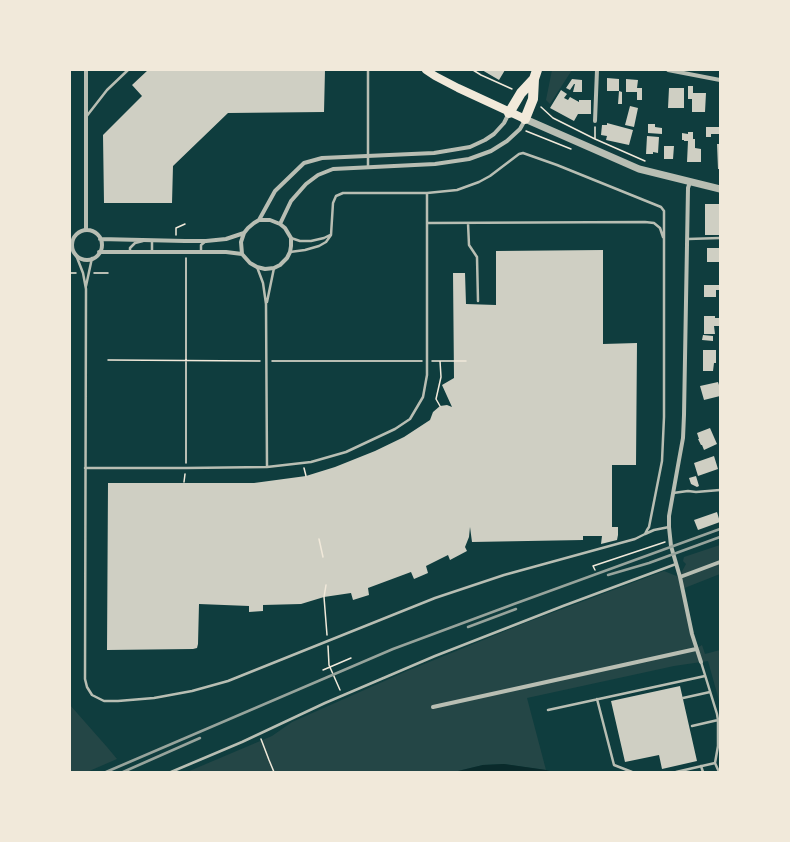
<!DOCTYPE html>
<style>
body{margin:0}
#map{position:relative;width:790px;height:842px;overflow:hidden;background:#0f3d3e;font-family:Poppins,sans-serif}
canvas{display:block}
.frame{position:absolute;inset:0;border:71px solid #f1e9da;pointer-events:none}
</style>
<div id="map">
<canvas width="790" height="842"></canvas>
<div class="frame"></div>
</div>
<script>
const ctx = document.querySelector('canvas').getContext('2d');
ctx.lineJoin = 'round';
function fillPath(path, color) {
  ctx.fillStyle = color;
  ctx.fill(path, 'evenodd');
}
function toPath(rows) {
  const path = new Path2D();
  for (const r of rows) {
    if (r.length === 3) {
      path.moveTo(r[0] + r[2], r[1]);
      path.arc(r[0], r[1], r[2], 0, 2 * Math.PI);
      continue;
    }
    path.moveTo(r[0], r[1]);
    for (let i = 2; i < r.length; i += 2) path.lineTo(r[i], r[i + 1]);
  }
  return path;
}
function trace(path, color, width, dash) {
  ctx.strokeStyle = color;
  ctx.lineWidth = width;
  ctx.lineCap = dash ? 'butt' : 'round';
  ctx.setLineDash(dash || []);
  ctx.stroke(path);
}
const green = toPath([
 [552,70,572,70,550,104,546,100],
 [720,545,720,574,682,589,697,648,702,645,705,654,720,650,720,704,708,661,674,666,527,698,546,770,504,764,483,765,454,772,187,772,272,736,292,722,407,671,525,623,664,571,679,577,686,564,683,561,684,557],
 [70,705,107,747,117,759,87,772,70,772]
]);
const water = toPath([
 [504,764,546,770,554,772,454,772,483,765]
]);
const building = toPath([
 [148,70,325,70,324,112,228,113,173,166,172,203,104,203,103,135,142,96,132,85],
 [482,70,505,70,499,80],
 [607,78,619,79,619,91,622,92,622,104,618,104,619,91,607,91],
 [572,79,582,80,582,92,573,92,575,84,574,84,570,90,566,88],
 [626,79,638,80,637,88,642,88,642,100,637,100,637,92,626,92],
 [688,86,693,86,693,93,706,93,705,112,692,112,692,99,688,99],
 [669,88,684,88,684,108,668,108],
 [561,90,567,94,564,98,568,100,570,97,579,102,579,100,591,100,591,114,578,114,574,121,550,108],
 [630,106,638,108,634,127,625,125],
 [607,123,633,130,629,145,606,140,607,136,601,135,602,125,607,125],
 [648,124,655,124,655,127,662,128,662,134,648,133],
 [706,127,720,127,720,134,711,134,711,137,706,137],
 [688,132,693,132,693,139,695,139,695,148,701,149,701,162,687,162,688,141,684,141,684,140,682,140,682,133,688,134],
 [647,136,659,137,658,153,653,152,653,154,646,154],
 [717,144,720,144,720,169,718,169],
 [664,146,674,146,673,159,664,159],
 [705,204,719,204,720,226,719,226,719,235,705,235],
 [707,248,720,248,720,262,707,262],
 [603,250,603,344,637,343,636,465,612,465,612,527,618,527,618,535,617,540,601,544,602,536,583,536,583,540,472,542,470,527,469,537,465,547,467,551,450,560,448,555,426,566,428,573,414,579,411,572,368,588,369,595,353,600,351,593,324,597,301,604,263,605,263,611,249,612,249,606,199,604,198,644,197,648,193,649,107,650,108,483,254,483,306,476,335,467,375,451,404,437,430,420,433,412,440,406,447,405,452,407,442,385,454,378,453,273,465,273,466,304,496,305,496,251],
 [704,285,720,285,720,290,716,290,716,297,704,297],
 [704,316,715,316,715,318,719,318,719,326,714,326,715,334,704,334],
 [703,335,713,336,713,341,702,340],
 [703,350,716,350,716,363,714,363,713,371,703,371],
 [718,382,720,388,720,396,704,400,700,386],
 [710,428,717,444,704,450,702,445,701,445,698,439,699,439,697,433],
 [714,456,718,469,698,476,694,463],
 [696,476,699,486,697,487,691,484,689,478],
 [717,512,720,522,698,530,694,520],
 [680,686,697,761,662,769,659,755,625,762,611,701]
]);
const path = toPath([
 [473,70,481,75,512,89],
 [541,107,553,118,595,139,645,161],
 [526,131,571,149],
 [595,139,595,127],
 [176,235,176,228,185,224],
 [70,273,76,273],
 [94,273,108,273],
 [108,360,260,361],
 [272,361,422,361],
 [432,361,466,361],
 [440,406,436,399,441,377,440,361],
 [186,463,186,258],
 [304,468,306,476],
 [184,482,185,474],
 [319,539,323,557],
 [595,570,593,566,665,542],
 [326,585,324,597,327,635],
 [328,646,329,665,340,690],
 [323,670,351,658],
 [261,739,269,760,274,772]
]);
const service = toPath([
 [368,70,368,167],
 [86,117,107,90,128,70],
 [428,223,645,222,654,223,660,228,663,237],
 [468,223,469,245,477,257,478,301],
 [291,238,300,241,311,241,324,238,330,235],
 [688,239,720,238],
 [130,252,130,248,135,243,143,241],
 [152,252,152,241],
 [201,252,201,245,206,241],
 [290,252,305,250,319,246,326,242,331,235,333,203,336,196,343,193,427,193,457,190,479,182,490,176,519,154,523,153,557,165,661,207,664,211,664,417,662,461,649,527,647,530,645,534],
 [76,255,83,273,86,289,85,679,87,687,92,695,104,701,118,701,154,698,192,691,228,681,435,598,504,575,635,539,645,534,654,530,669,527],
 [257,267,263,283,266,304,267,467],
 [86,286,92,258],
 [267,302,274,268],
 [85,468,186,468,267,467,311,462,346,452,395,429,410,419,423,397,427,375,427,193],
 [673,493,688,491,696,492,720,490],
 [683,698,710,692],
 [597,699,614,765,632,772],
 [548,710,705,676],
 [692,726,718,720],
 [715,763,719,772],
 [701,766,703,772],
 [171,772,242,742,325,703,435,656,563,606,676,564],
 [676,772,715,763,718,746,718,720,717,714,701,662]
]);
const minor = toPath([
 [86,70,86,230],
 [668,70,720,80],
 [595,121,597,70],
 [259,220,275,191,304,163,322,158,434,153,470,147,485,140,494,134,504,123,509,113],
 [259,220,270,220,280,224,285,228,291,238,291,246,290,252,287,258,280,265,274,268,265,269,257,267,250,263,242,254,241,242,244,233,248,228,254,223,259,220],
 [280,224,291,201,306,184,318,175,333,169,435,164,469,159,491,151,507,141,520,129,525,120],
 [87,245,15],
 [100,239,185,241,206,241,226,239,244,233],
 [99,252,226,252,242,254],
 [680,577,671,546,669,527,669,516,679,460,683,438,684,415,688,188,690,182],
 [701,662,692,634,680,577,720,562],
 [433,707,696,649]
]);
const tertiary = toPath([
 [525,119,639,169,720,189]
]);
const secondary = toPath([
 [426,70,435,76,458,88,525,119]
]);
const motorway = toPath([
 [509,113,521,93,534,79],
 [525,119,533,99,534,79,537,70]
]);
const rail = toPath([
 [608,575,649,563,720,537],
 [468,627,516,609],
 [106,772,393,649,514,604,720,529],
 [123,772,200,738]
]);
fillPath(green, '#244646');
fillPath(water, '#0a2a2b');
fillPath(building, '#cfcfc3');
trace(path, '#f1e9da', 1.5);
trace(service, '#b8beb3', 2.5);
trace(minor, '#b8beb3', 4);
trace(tertiary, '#b8beb3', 7);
trace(secondary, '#f1e9da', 8);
trace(motorway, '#f1e9da', 10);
trace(rail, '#97a49c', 2.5);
</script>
